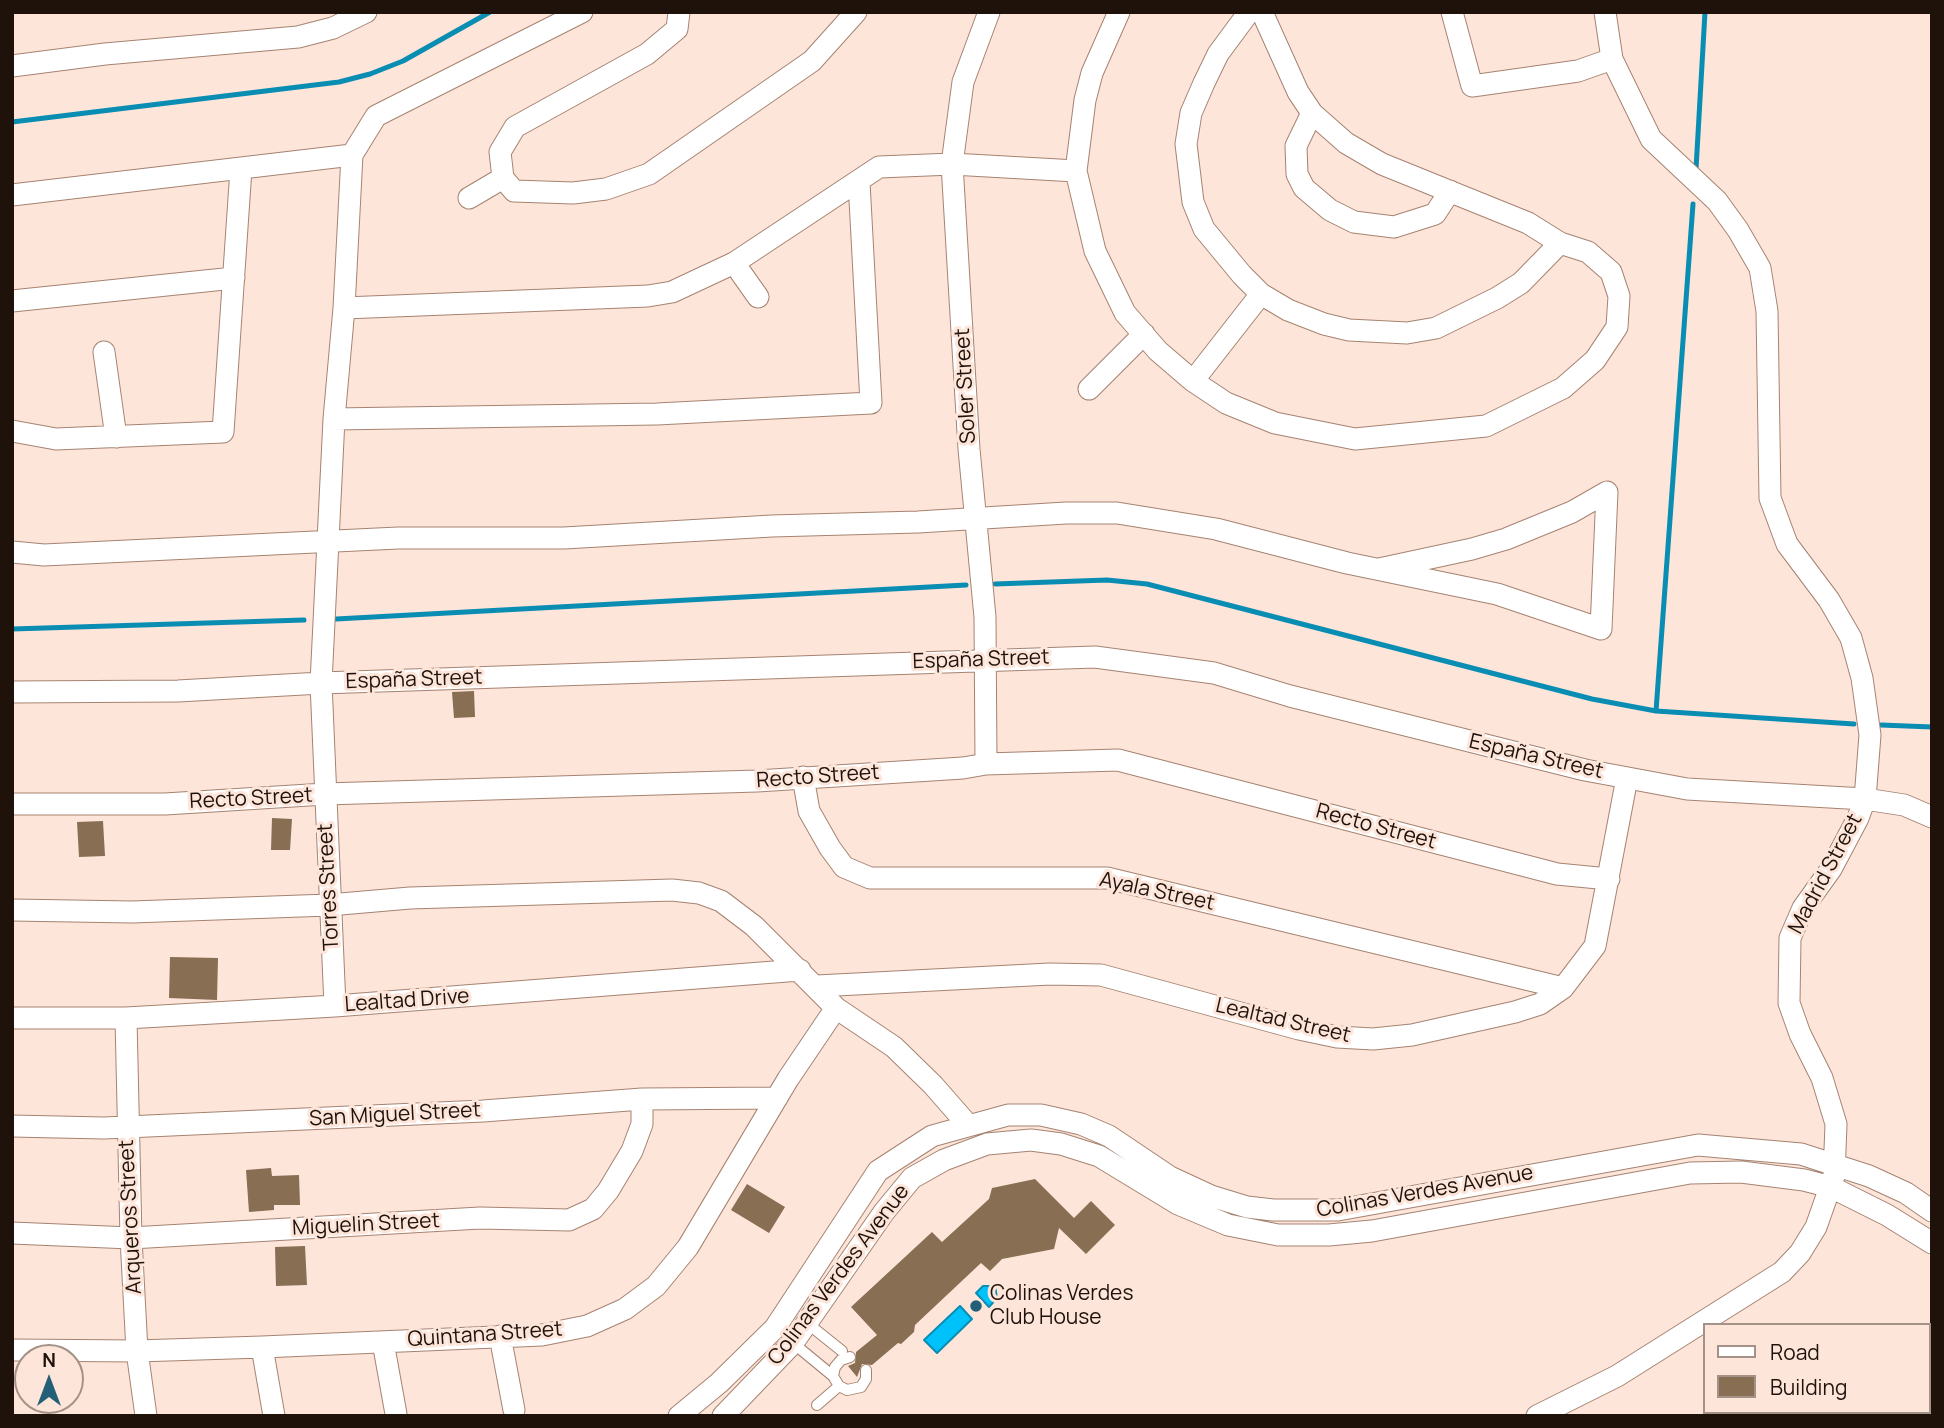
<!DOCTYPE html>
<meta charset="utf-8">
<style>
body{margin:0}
#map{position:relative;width:1944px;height:1428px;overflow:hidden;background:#fde5da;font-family:Manrope,sans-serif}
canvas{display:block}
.frame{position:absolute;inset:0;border:14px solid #1f120b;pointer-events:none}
.legend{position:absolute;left:1703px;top:1323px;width:228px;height:91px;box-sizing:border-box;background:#fde5da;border:2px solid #a49187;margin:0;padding:9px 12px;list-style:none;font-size:21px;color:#1f120b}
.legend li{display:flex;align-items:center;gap:14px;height:35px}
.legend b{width:35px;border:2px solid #a49187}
.north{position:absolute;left:14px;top:1344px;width:70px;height:70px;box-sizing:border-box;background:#fde5da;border:2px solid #a49187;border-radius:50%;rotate:0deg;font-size:19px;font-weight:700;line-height:28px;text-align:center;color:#1f120b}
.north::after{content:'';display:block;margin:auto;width:24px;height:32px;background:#235f77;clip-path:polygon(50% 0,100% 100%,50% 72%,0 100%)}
</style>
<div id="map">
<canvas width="1944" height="1428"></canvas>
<div class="frame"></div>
<ul class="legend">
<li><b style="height:9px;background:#fff"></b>Road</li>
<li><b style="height:19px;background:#886e53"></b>Building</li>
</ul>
<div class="north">N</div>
</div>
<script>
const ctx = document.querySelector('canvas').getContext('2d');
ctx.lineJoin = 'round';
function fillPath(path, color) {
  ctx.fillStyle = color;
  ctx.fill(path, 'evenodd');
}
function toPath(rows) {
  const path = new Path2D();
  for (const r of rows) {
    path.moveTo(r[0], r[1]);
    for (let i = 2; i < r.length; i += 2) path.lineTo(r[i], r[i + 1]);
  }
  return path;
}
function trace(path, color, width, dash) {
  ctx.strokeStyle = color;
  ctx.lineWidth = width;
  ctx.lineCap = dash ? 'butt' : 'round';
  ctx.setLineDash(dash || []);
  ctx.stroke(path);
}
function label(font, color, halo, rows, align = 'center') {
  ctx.font = font + ' Manrope,sans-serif';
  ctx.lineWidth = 6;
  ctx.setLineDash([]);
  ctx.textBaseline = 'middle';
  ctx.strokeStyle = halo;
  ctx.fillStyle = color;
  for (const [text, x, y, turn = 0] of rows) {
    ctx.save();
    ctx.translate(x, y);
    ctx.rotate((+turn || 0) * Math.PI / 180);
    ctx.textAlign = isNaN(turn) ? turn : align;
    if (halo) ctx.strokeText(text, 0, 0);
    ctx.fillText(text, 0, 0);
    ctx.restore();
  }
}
const water = toPath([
 [983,1286,995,1286,997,1298,989,1307,976,1293,983,1286],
 [960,1306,972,1319,937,1353,924,1340,960,1306]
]);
const stream = toPath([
 [12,122,339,82,370,74,403,61,490,12],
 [1696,169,1705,12],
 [995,584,1107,580,1147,584,1592,699,1656,711,1854,724],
 [336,619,966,585],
 [12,629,304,620],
 [1656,711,1693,204],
 [1881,725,1932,727]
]);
const building = toPath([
 [474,691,475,717,454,718,452,692],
 [272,818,292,819,290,850,271,850],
 [103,821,105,856,79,857,77,822],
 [170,957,218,958,217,1000,169,998],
 [271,1168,272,1176,299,1175,300,1205,274,1205,274,1210,249,1212,246,1170],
 [1035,1179,1074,1218,1091,1201,1115,1225,1086,1254,1059,1228,1054,1249,1002,1259,990,1271,981,1263,915,1325,914,1332,901,1344,898,1343,872,1365,862,1364,857,1377,848,1366,855,1363,856,1352,877,1335,851,1307,932,1232,942,1242,989,1199,992,1188],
 [747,1184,785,1207,769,1233,731,1210],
 [305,1246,307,1285,276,1286,275,1247]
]);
const lane = toPath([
 [807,1323,842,1351],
 [793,1343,833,1376],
 [850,1357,841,1360,835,1367,833,1376,839,1386,847,1390,861,1387,866,1379,866,1370],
 [817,1405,839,1386]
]);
const street = toPath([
 [679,12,677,29,647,54,515,127,500,152,503,178,514,191,573,193,606,189,649,174,812,61,856,12],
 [1119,12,1092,73,1085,100,1076,171,1095,251,1125,313,1158,351,1193,381,1226,403,1275,423,1355,439,1486,426,1563,388,1595,360,1617,327,1619,296,1611,272,1588,252,1560,243,1521,283,1497,298,1436,328,1407,333,1349,330,1324,324,1288,310,1261,294,1242,275,1204,229,1193,202,1186,144,1191,113,1204,83,1218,54,1249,12],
 [1262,12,1298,92,1312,113,1346,143,1382,164,1528,223,1560,243],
 [1452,12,1472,86,1578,71,1612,59],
 [12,66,105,54,298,37,333,28,366,12],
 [1312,113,1296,146,1297,174,1304,188,1330,210,1354,222,1394,227,1435,214,1450,191],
 [12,195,352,155],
 [469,198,503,178],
 [734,263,758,297],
 [12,301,234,278],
 [344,308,648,296,672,292,734,263,879,167,952,164,1076,171],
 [104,352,116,437],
 [1193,381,1261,294],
 [1089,389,1144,334],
 [334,419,657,414,871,403,859,182],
 [12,431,56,439,223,432,241,169],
 [12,552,44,555,398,538,564,538,772,526,918,522,1066,513,1117,513,1216,529,1347,563,1497,594,1601,629,1607,492,1572,512,1506,539,1472,549,1379,569],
 [12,692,178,691,321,683,1095,657,1214,673,1290,696,1585,770,1687,789,1865,799,1904,805,1932,817],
 [986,764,985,617,969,449,952,164,963,82,989,12],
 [803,777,809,811,830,848,844,867,870,878,1107,878,1563,988],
 [12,804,165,804,325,794,757,781,963,768,986,764,1118,760,1557,874,1609,879],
 [12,910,132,912,329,905,410,898,672,890,699,893,721,901,754,926,836,1008,894,1047,933,1085,968,1125],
 [817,986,1050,974,1101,975,1299,1029,1337,1037,1373,1039,1412,1035,1515,1012,1540,1004,1563,988,1595,946,1627,778],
 [335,1006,321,683,334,419,344,308,352,155,376,116,582,12],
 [12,1018,126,1018,335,1006,800,970],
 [126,1018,131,1238,137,1351,146,1416],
 [12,1126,104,1128,483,1111,642,1099,777,1098],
 [12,1233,131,1238,480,1218,569,1220,593,1209,608,1191,632,1151,642,1124,642,1099],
 [500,1336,514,1410],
 [383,1342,396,1414],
 [262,1347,274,1416],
 [12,1350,137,1351,262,1347,542,1335,587,1326,625,1309,656,1286,688,1247,788,1079,836,1008],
 [679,1416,719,1383,775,1328,878,1171,932,1136,1008,1115,1041,1115,1081,1124,1109,1136,1170,1177,1211,1196,1247,1207,1273,1210,1338,1210,1698,1145,1801,1154,1869,1176,1906,1193,1932,1211],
 [723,1416,793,1343,884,1212,912,1178,944,1160,987,1144,1031,1140,1061,1144,1099,1156,1178,1204,1228,1225,1278,1235,1329,1235,1372,1231,1690,1173,1741,1172,1804,1180,1831,1187,1887,1215,1932,1243],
 [1537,1416,1617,1376,1782,1272,1800,1253,1816,1227,1834,1176,1836,1124,1822,1078,1800,1034,1789,1003,1790,938,1803,908,1831,869,1858,818,1865,799,1870,735,1862,678,1851,638,1829,600,1787,544,1770,498,1767,311,1760,268,1738,230,1717,201,1651,139,1612,59,1605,12]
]);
const markers = [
 [976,1306,7,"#235f77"]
];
const streetNames = [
 ["Soler Street",966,386,-93],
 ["España Street",981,660,-2],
 ["España Street",414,680,-2],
 ["España Street",1536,757,13],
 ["Recto Street",818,777,-4],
 ["Recto Street",251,799,-3],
 ["Recto Street",1376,827,15],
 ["Madrid Street",1826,874,-62],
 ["Torres Street",329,887,-93],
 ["Ayala Street",1157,892,12],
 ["Lealtad Drive",407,1001,-4],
 ["Lealtad Street",1283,1021,13],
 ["San Miguel Street",395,1115,-3],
 ["Colinas Verdes Avenue",1425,1192,-10],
 ["Arqueros Street",131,1217,-93],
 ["Miguelin Street",366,1225,-3],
 ["Colinas Verdes Avenue",839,1275,-53],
 ["Quintana Street",485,1335,-4]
];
const poiNames = [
 ["Colinas Verdes",990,1294],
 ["Club House",990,1318]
];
fillPath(water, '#00c2fa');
trace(water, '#098db2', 2);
trace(stream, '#098db2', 5);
fillPath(building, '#886e53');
trace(lane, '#a68371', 12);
trace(street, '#a68371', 23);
trace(lane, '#fff', 10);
trace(street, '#fff', 21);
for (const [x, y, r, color] of markers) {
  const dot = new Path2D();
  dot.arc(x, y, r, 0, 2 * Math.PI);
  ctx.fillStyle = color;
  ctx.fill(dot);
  trace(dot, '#fde5da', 2.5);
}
label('21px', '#1f120b', '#fde5da', streetNames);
label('21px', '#1f120b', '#fde5da', poiNames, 'left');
</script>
